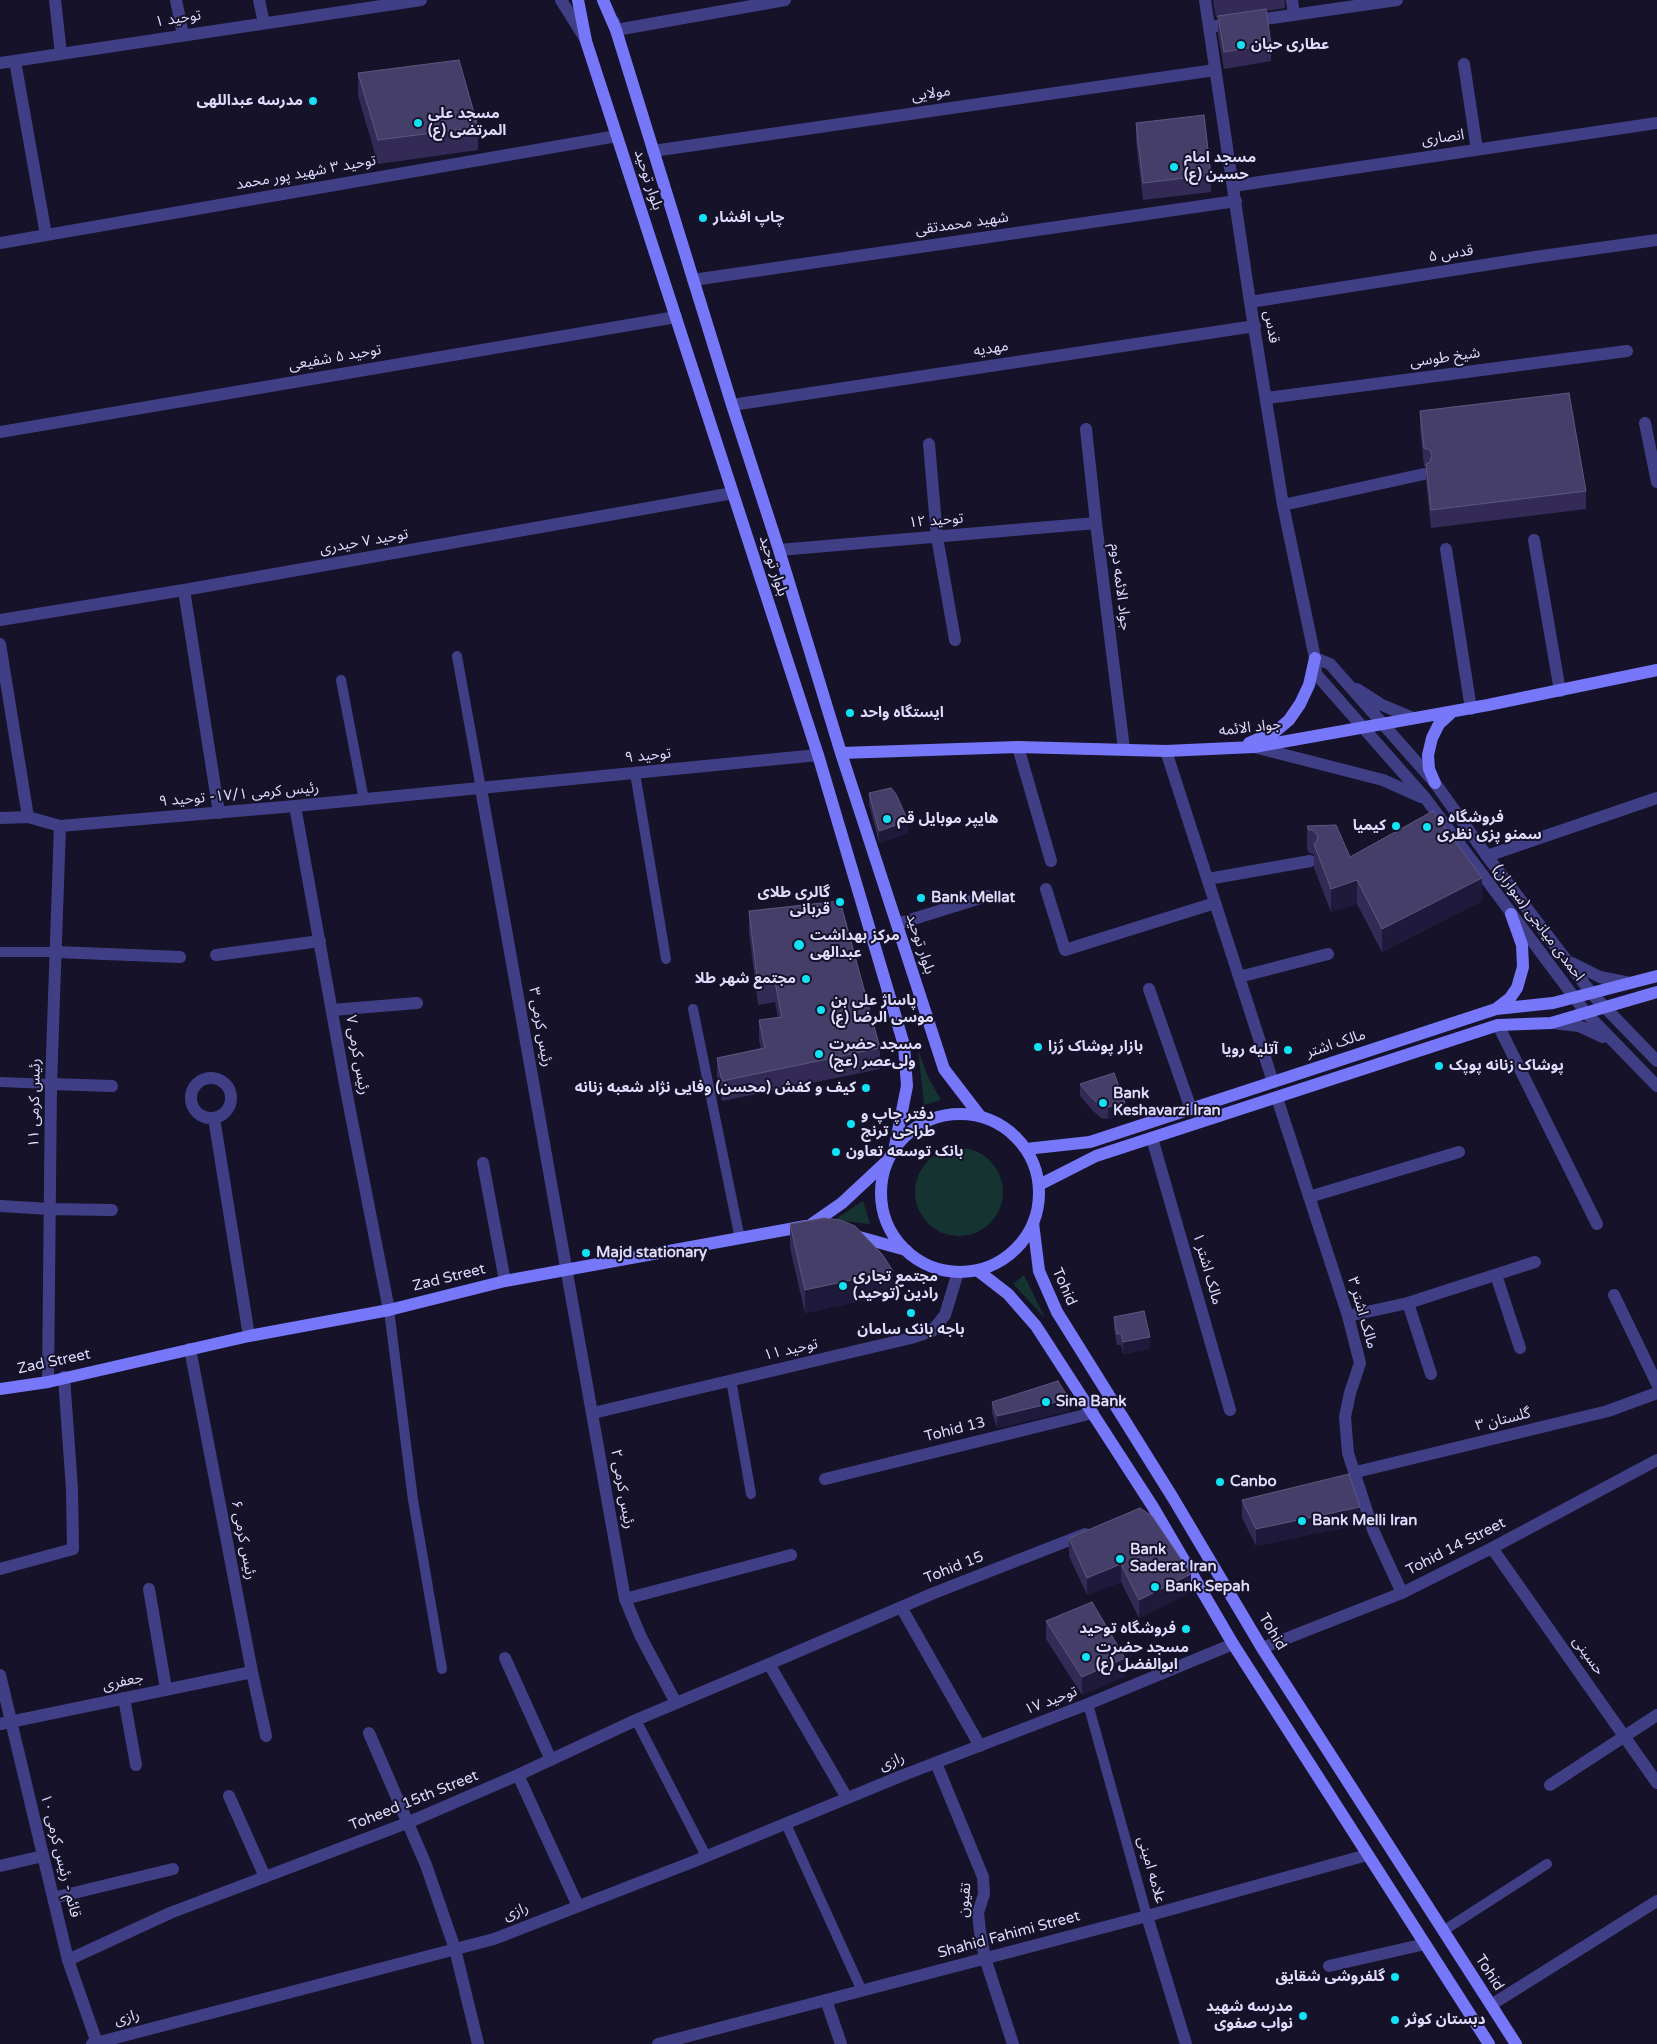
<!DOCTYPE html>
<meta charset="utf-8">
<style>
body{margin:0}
canvas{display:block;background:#151229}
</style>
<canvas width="1657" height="2044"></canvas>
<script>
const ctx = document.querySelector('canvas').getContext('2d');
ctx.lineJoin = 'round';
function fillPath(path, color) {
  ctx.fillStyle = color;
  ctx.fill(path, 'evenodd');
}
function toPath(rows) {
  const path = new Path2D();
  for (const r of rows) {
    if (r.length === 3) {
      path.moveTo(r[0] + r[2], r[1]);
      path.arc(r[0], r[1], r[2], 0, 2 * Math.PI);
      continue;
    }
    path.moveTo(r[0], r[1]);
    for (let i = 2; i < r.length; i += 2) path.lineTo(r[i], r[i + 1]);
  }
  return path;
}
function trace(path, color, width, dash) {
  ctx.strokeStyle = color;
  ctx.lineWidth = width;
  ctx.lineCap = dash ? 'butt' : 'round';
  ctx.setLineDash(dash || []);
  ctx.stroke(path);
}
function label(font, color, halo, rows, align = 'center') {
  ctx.font = font + ' "Varela Round","Noto Sans Arabic",sans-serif';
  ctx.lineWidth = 4;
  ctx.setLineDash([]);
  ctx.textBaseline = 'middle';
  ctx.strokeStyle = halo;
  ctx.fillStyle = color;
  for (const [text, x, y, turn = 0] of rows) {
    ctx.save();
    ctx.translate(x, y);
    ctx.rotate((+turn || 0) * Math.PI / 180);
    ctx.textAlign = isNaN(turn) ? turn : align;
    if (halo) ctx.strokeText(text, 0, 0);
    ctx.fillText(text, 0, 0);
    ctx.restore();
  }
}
const green = toPath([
 [918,1050,929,1079,941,1100,924,1105],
 [959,1192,44],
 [863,1201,870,1224,834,1220],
 [1024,1275,1045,1318,1013,1284]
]);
const service = toPath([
 [457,656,481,789],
 [341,680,364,800],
 [635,773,666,959],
 [0,952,56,952],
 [693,1009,740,1239],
 [0,1082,51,1084],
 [389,1310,413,1500,442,1669],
 [731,1380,751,1494],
 [1088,1704,1147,1916],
 [636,1720,706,1856],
 [786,1824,862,1991],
 [1443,1931,1547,1864]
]);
const minor = toPath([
 [55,0,61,54],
 [176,0,183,35],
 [259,0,264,23],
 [561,0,586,40],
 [1292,0,1294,15],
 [614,22,616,30,785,0],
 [1209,27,1397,0],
 [15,61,46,235],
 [0,63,421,0],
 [1464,64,1477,150],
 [653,151,1215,70],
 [1233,186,1657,123],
 [0,243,617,136],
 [693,280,1236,201],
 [1250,302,1535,257,1657,240],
 [1267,398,1627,351],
 [732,405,1255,326],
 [1645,423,1657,482],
 [1086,429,1096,523,1124,749],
 [0,432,676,317],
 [929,444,937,537,955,640],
 [1283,505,1424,474],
 [1534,540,1560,691],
 [1446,549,1471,709],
 [779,550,1096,523],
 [184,590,219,813],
 [0,620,184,590,733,493],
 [0,644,28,817],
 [1018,747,1051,861],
 [1166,751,1273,1082],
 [481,789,625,1599,641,1637,676,1703],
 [295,806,346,1090,389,1310],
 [0,818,28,817,60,826,295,806,818,755],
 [1487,856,1657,798],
 [1208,879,1310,861],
 [1046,889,1065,950,1215,903],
 [897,924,987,896],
 [56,952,180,957],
 [216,955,320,941],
 [1239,977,1328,954],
 [1149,989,1191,1109],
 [332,1010,417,1003],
 [1498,1025,1597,1224],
 [211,1098,20],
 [51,1084,112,1086],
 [1277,1098,1348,1316,1360,1363,1350,1393,1345,1417,1348,1453,1373,1530,1402,1593],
 [214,1118,249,1336],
 [1152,1138,1230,1410],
 [483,1163,505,1281],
 [1309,1197,1459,1152],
 [0,1206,50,1209,112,1210],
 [1496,1275,1520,1348],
 [1614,1295,1657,1384],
 [1408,1303,1431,1374],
 [1348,1316,1408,1303,1535,1262],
 [190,1349,252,1672,266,1736],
 [48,1382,51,1084,60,826],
 [593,1413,911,1338,932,1331,945,1315,958,1272],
 [1356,1472,1608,1411,1657,1393],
 [825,1479,1093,1413],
 [1492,1548,1657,1783],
 [0,1569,73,1549,72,1489,64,1377],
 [149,1589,166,1689],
 [625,1599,791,1555],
 [901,1607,980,1746],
 [1262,1648,1402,1593,1492,1548,1657,1460],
 [505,1658,551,1760],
 [769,1664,847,1798],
 [0,1675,68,1960,97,2043],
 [124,1698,136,1765],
 [0,1724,252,1672],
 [369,1733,426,1865,455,1949,478,2044],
 [936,1763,983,1877,984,1894,978,1913,980,1932,985,1958,1013,2044],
 [518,1775,578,1906],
 [1550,1785,1657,1715],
 [229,1796,265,1877],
 [0,1866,43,1856],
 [53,1898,173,1869],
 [1147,1916,1186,2044],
 [68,1960,170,1913,407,1823,518,1775,636,1720,769,1664,934,1593,1085,1534],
 [1329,1966,1425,1944],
 [826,2000,841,2044],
 [1491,2005,1657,1901],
 [92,2044,494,1939,695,1861,901,1776,1088,1704,1233,1644]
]);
const tertiary = toPath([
 [1205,0,1250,302,1283,505,1315,658,1316,674,1426,799,1586,1013,1657,1086],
 [1315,658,1330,664,1435,783,1487,856,1592,994,1657,1061],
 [1357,689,1382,705,1413,718],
 [1254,747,1383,780,1421,797],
 [1572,963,1600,977,1630,983],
 [1553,1023,1579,1026,1603,1037],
 [658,2044,1147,1916,1367,1855]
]);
const secondary = toPath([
 [578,0,586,41,818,755,904,1045,907,1086,895,1146],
 [603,0,616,30,732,405,779,550,841,753,944,1069,980,1116],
 [1249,743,1276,731,1289,720,1300,704,1309,685,1315,658],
 [841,753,1018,747,1166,751,1254,747,1488,705,1657,670],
 [1435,783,1429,769,1428,755,1432,738,1439,724,1452,712],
 [1496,1009,1510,998,1517,988,1523,967,1522,945,1511,914],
 [960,1193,79],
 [1026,1149,1090,1142,1496,1009,1553,1003,1657,976],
 [1039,1185,1096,1156,1498,1025,1551,1023,1657,992],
 [1033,1223,1039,1271,1057,1312,1173,1498,1262,1648,1516,2044],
 [809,1226,842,1203,886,1162],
 [852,1235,906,1250],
 [977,1270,1008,1294,1036,1326,1153,1507,1233,1644,1489,2044],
 [0,1389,48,1382,249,1336,389,1310,505,1281,806,1226]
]);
const wall = toPath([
 [1213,0,1285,0,1285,8,1266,11,1271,44,1271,61,1224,69,1218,34,1218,17,1216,18],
 [358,73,478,127,478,150,378,164,358,96],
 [1136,123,1211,175,1211,192,1143,200,1136,141],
 [1420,411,1586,491,1586,509,1431,528,1426,482,1426,467,1424,466,1420,429],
 [869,793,908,833,879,843,869,804],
 [1307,826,1350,857,1482,901,1382,952,1357,904,1331,912,1314,868,1314,855,1313,854,1309,853,1307,849],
 [749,911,880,1048,880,1069,722,1101,717,1078,717,1058,761,1048,759,1040,759,1020,778,1017,775,1002,758,1005,749,932],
 [1080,1084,1125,1115,1108,1119,1101,1118,1092,1110,1080,1096],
 [790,1224,893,1294,805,1313,790,1248],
 [1114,1317,1150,1349,1123,1354,1121,1345,1117,1345,1114,1329],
 [992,1402,1069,1411,997,1428,992,1413],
 [1242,1500,1360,1524,1256,1546,1242,1518],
 [1069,1538,1191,1592,1139,1618,1121,1582,1087,1595,1069,1556],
 [1046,1621,1125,1676,1082,1695,1046,1639]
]);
const shadedWall = toPath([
 [908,821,908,833,879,843,879,831],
 [1482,878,1482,901,1382,952,1382,929],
 [1357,880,1357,904,1331,912,1331,889],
 [1125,1103,1125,1115,1108,1119,1108,1107],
 [893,1271,893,1294,805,1313,805,1290],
 [1150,1337,1150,1349,1123,1354,1123,1342],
 [1069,1399,1069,1411,997,1428,997,1416],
 [1360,1507,1360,1524,1256,1546,1256,1529],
 [1121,1564,1121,1582,1087,1595,1087,1578],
 [1191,1574,1191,1592,1139,1618,1139,1600],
 [1125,1658,1125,1676,1082,1695,1082,1677]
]);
const building = toPath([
 [1266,9,1271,44,1224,52,1218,16,1266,9],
 [459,60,478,127,378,140,358,73,459,60],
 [1204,115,1211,175,1143,183,1136,123,1204,115],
 [1569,393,1586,491,1431,510,1426,464,1430,462,1432,455,1430,450,1424,448,1420,411,1569,393],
 [891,788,896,794,908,821,879,831,869,793,891,788],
 [1433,811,1482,878,1382,929,1357,880,1331,889,1314,844,1317,841,1318,836,1313,830,1309,830,1307,826,1336,825,1350,857,1433,811],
 [840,901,880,1048,722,1081,717,1058,765,1048,759,1020,782,1017,775,982,758,985,749,911,840,901],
 [1114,1073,1125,1103,1108,1107,1101,1106,1092,1098,1080,1084,1114,1073],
 [824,1218,840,1220,855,1226,882,1254,893,1271,805,1290,790,1224,824,1218],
 [1144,1311,1150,1337,1123,1342,1121,1333,1117,1334,1114,1317,1144,1311],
 [1058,1381,1069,1399,997,1416,992,1402,1058,1381],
 [1349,1474,1360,1507,1256,1529,1242,1500,1349,1474],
 [1140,1508,1152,1516,1191,1574,1139,1600,1121,1564,1087,1578,1069,1538,1140,1508],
 [1092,1602,1125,1658,1082,1677,1046,1621,1092,1602]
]);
const markers = [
 [1241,45,5,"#10e3f5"],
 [313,101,5,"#10e3f5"],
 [418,123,5,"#10e3f5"],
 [1174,167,5,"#10e3f5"],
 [703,218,5,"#10e3f5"],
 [850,713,5,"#10e3f5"],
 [887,819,5,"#10e3f5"],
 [1396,826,5,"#10e3f5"],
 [1427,827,5,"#10e3f5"],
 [921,898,5,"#10e3f5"],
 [840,902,5,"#10e3f5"],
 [799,945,6,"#10e3f5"],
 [806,979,5,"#10e3f5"],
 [821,1010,5,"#10e3f5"],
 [1038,1047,5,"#10e3f5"],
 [1288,1050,5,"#10e3f5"],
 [819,1054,5,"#10e3f5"],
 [1439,1066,5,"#10e3f5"],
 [866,1088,5,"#10e3f5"],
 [1103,1103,5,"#10e3f5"],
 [851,1124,5,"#10e3f5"],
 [836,1152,5,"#10e3f5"],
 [586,1253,5,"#10e3f5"],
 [843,1286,5,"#10e3f5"],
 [911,1313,5,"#10e3f5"],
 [1046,1402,5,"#10e3f5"],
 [1220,1482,5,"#10e3f5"],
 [1302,1521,5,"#10e3f5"],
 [1120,1559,5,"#10e3f5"],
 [1155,1587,5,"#10e3f5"],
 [1186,1629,5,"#10e3f5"],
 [1086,1657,5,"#10e3f5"],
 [1395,1977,5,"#10e3f5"],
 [1303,2016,5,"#10e3f5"],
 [1395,2020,5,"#10e3f5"]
];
const streetNames = [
 ["توحید ۱",178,19,-9],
 ["مولایی",931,94,-8],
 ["انصاری",1443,138,-8],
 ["توحید ۳ شهيد پور محمد",306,173,-10],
 ["بلوار توحید",648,180,72],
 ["شهید محمدتقی",962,224,-8],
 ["قدس ۵",1451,254,-9],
 ["قدس",1271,327,80],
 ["مهدیه",991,349,-9],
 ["توحید ۵ شفیعی",335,358,-10],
 ["شیخ طوسی",1445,358,-8],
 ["توحید ۱۲",936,521,-5],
 ["توحید ۷ حیدری",364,542,-10],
 ["بلوار توحید",773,566,72],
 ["جواد الائمه دوم",1120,587,83],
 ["جواد الائمه",1250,728,-6],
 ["توحید ۹",648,756,-6],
 ["رئیس کرمی ۱۷/۱- توحید ۹",239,795,-5],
 ["احمدی میانجی (سواران)",1538,923,53],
 ["بلوار توحید",920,944,72],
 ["رئیس کرمی ۳",540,1027,80],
 ["مالک اشتر",1336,1044,-18],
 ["رئیس کرمی ۷",357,1055,80],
 ["رئیس کرمی ۱۱",35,1103,-89],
 ["مالک اشتر ۱",1207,1269,74],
 ["Zad Street",449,1278,-14],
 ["Tohid",1064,1287,66],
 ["مالک اشتر ۳",1362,1313,74],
 ["توحید ۱۱",791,1350,-13],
 ["Zad Street",54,1362,-12],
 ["گلستان ۳",1503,1420,-14],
 ["Tohid 13",955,1430,-14],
 ["رئیس کرمی ۲",622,1489,80],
 ["رئیس کرمی ۶",243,1540,79],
 ["Tohid 14 Street",1456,1547,-27],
 ["Tohid 15",954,1568,-22],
 ["Tohid",1272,1632,59],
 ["حسینی",1588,1656,55],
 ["جعفری",123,1682,-12],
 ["توحید ۱۷",1051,1701,-21],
 ["رازی",892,1762,-22],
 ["Toheed 15th Street",414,1801,-22],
 ["قائم - رئیس کرمی ۱۰",60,1856,76],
 ["علامه امینی",1151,1870,74],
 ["تقیون",965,1900,-85],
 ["رازی",516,1912,-21],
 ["Shahid Fahimi Street",1009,1935,-15],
 ["Tohid",1489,1973,57],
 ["رازی",127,2018,-15]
];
const poiNames = [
 ["عطاری حیان",1251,45],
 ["مدرسه عبداللهی",303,101,"right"],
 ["مسجد علی",428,114],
 ["المرتضی (ع)",428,131],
 ["مسجد امام",1184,158],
 ["حسین (ع)",1184,175],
 ["چاپ افشار",713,218],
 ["ایستگاه واحد",860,713],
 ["فروشگاه و",1437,818],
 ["سمنو پزی نظری",1437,835],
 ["هایپر موبایل قم",897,819],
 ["کیمیا",1386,826,"right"],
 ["گالری طلای",830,893,"right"],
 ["قربانی",830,910,"right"],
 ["Bank Mellat",931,898],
 ["مرکز بهداشت",810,936],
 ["عبدالهی",810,953],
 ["مجتمع شهر طلا",796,979,"right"],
 ["پاساژ علی بن",831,1001],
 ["موسی الرضا (ع)",831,1018],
 ["مسجد حضرت",829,1045],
 ["ولی‌عصر (عج)",829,1062],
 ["بازار پوشاک رُزا",1048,1047],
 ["آتلیه رویا",1278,1050,"right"],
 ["پوشاک زنانه پوپک",1449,1066],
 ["کیف و کفش (محسن) وفایی نژاد شعبه زنانه",856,1088,"right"],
 ["Bank",1113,1094],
 ["Keshavarzi Iran",1113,1111],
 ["دفتر چاپ و",861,1115],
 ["طراحی ترنج",861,1132],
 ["بانک توسعه تعاون",846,1152],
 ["Majd stationary",596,1253],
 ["مجتمع تجاری",853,1277],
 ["رادین (توحید)",853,1294],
 ["باجه بانک سامان",911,1330,"center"],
 ["Sina Bank",1056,1402],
 ["Canbo",1230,1482],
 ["Bank Melli Iran",1312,1521],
 ["Bank",1130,1550],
 ["Saderat Iran",1130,1567],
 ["Bank Sepah",1165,1587],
 ["فروشگاه توحید",1176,1629,"right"],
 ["مسجد حضرت",1096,1648],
 ["ابوالفضل (ع)",1096,1665],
 ["گلفروشی شقایق",1385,1977,"right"],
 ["مدرسه شهید",1293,2007,"right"],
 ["نواب صفوی",1293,2024,"right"],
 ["دبستان کوثر",1405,2020]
];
fillPath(green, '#153331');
trace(service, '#403f86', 10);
trace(minor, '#403f86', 12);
trace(tertiary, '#403f86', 12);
trace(secondary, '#7777f9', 12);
fillPath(wall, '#332b56');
fillPath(shadedWall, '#1f193c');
fillPath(building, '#453e68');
trace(building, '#5d577f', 1);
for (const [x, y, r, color] of markers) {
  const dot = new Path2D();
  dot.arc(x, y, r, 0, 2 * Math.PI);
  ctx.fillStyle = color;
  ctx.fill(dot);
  trace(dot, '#151229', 2);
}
label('15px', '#dedbfd', '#151229', streetNames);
label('bold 15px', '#dedbfd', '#151229', poiNames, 'left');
</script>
